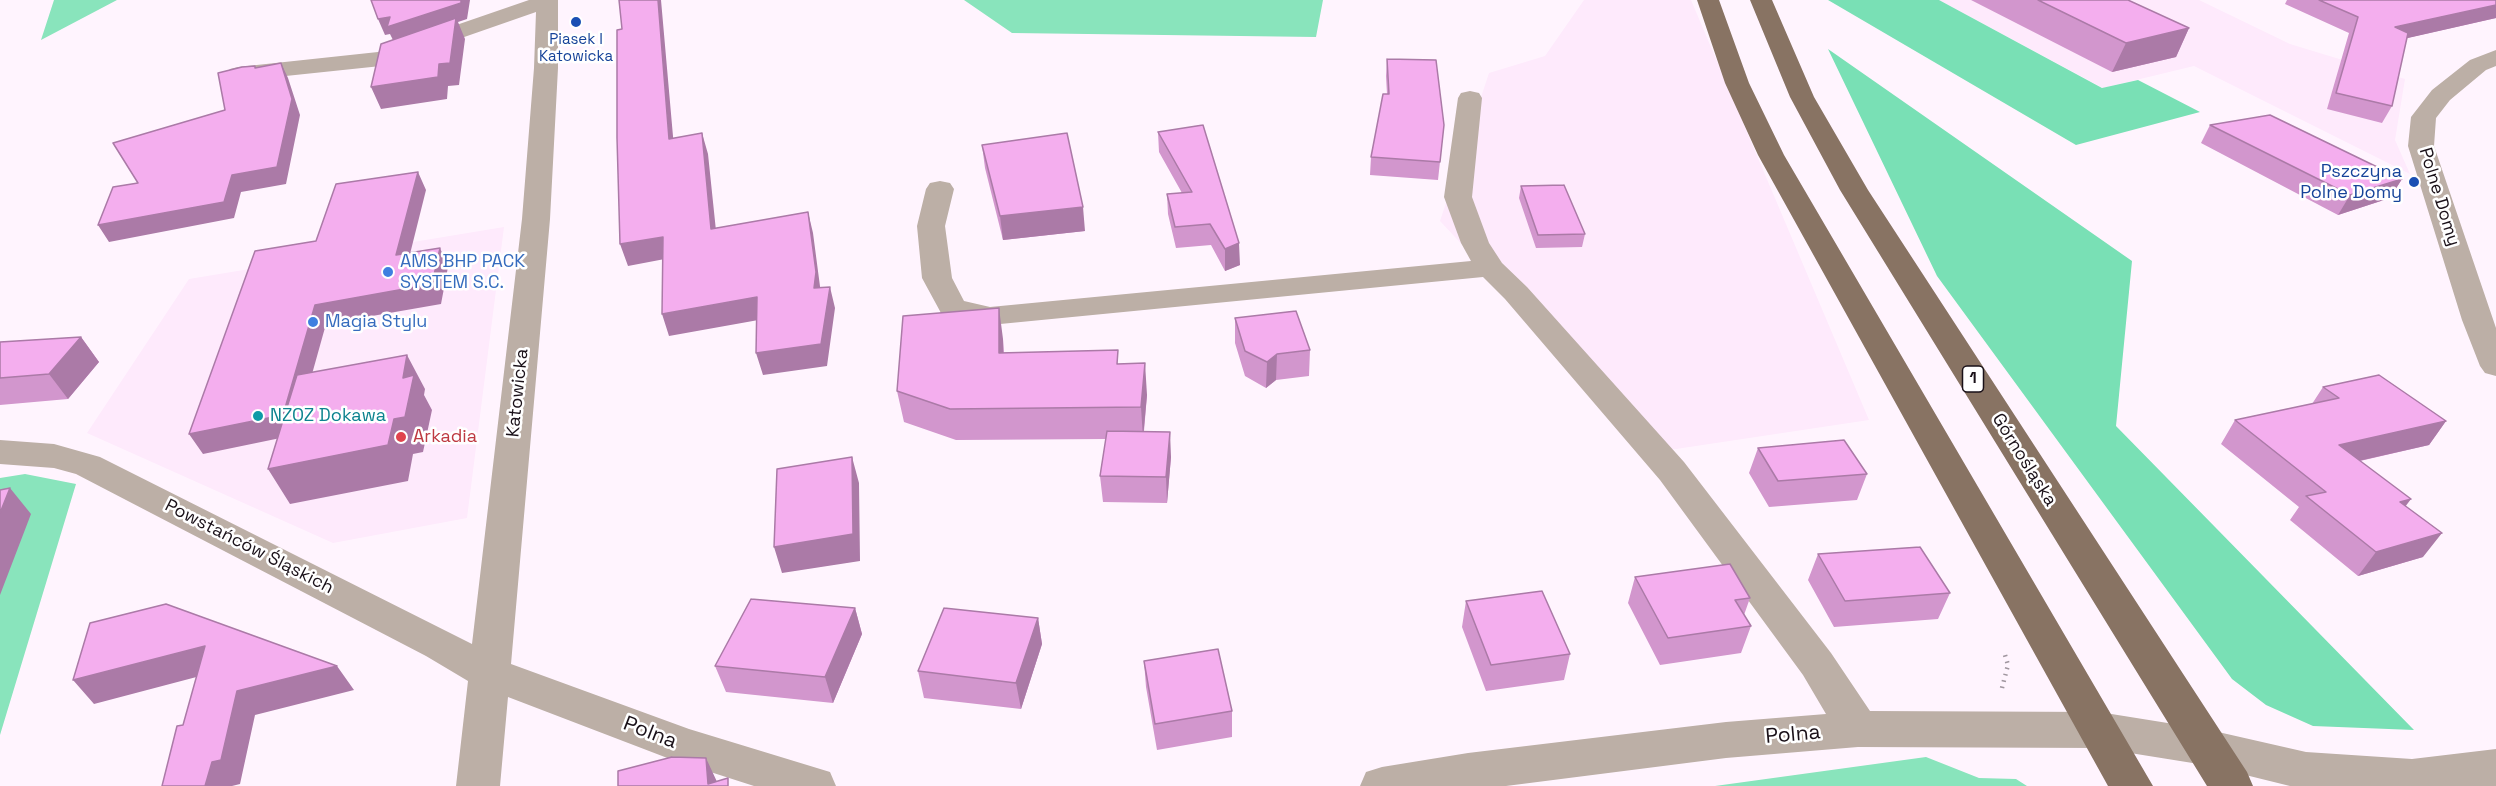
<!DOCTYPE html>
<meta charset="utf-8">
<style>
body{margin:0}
canvas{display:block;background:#fff4fe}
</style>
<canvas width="2496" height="786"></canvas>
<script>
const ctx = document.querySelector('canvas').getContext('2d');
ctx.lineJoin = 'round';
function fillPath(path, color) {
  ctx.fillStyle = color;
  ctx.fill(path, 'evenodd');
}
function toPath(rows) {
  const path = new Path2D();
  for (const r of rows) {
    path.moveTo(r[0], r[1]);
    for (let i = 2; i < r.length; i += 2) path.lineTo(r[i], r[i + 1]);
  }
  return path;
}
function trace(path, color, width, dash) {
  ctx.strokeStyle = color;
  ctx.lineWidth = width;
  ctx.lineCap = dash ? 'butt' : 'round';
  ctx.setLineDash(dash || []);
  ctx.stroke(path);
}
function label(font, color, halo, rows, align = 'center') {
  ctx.font = font + ' "Space Grotesk",sans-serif';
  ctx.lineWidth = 5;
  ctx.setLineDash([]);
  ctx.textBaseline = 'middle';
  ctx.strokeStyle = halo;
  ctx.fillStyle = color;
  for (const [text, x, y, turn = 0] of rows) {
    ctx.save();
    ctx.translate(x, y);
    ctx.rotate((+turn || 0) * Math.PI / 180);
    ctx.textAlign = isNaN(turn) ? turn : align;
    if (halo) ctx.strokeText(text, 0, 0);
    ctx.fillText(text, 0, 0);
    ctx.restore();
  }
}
const built = toPath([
 [1584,0,1691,0,1869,420,1656,452,1440,221,1489,73,1545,56],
 [1939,0,2199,0,2290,44,2405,79,2395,140,2410,174,2194,66,2103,88],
 [504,227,467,518,333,543,87,433,189,279]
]);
const green = toPath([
 [54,0,117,0,41,40],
 [964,0,1323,0,1316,37,1012,33],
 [25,474,76,484,0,735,0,478],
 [1926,757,1979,778,2016,779,2027,786,1715,786]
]);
const forest = toPath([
 [1828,0,1939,0,2102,88,2138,80,2200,112,2076,145],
 [1828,49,2132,261,2116,426,2414,730,2313,726,2266,705,2232,679,1937,276]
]);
const path = toPath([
 [2002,688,2008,665,2005,655]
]);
const minor = toPath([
 [529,0,558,0,558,68,550,219,511,664,689,729,830,772,836,786,754,786,670,759,508,697,500,786,456,786,468,681,426,656,76,474,54,468,0,464,0,440,54,444,100,457,472,644,522,219,534,68,536,12,381,66,238,81,230,79,226,74,230,69,238,67,378,52,529,0],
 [2496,50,2496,66,2486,70,2450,100,2436,118,2434,146,2496,328,2496,376,2485,373,2480,366,2462,320,2408,146,2411,117,2432,90,2470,60,2496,50],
 [1470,91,1479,93,1482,98,1472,197,1489,243,1502,263,1527,287,1684,462,1831,653,1870,711,2099,712,2205,729,2306,752,2412,759,2496,749,2496,786,2290,786,2205,765,2099,748,1858,747,1726,758,1506,786,1360,786,1366,772,1382,767,1468,753,1726,722,1826,714,1803,675,1660,480,1505,299,1483,277,990,325,941,313,922,278,917,226,926,189,930,183,940,181,950,183,954,189,945,226,952,278,964,301,990,307,1471,261,1461,243,1444,197,1458,98,1461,93,1470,91]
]);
const major = toPath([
 [1697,0,1719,0,1749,83,1784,155,2153,786,2108,786,1758,155,1725,83,1697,0],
 [1750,0,1772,0,1814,97,1868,190,2247,772,2253,786,2207,786,1840,190,1790,97,1750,0]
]);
const wall = toPath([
 [1971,0,2128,0,2189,28,2176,57,2112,72],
 [2287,0,2496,0,2496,18,2407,38,2392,106,2382,123,2327,109,2349,33,2285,4],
 [1387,59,1444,125,1438,180,1370,175,1371,157,1387,94,1386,76],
 [2210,125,2402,179,2390,198,2338,215,2201,143],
 [1158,132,1240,265,1225,271,1211,245,1176,248,1168,214,1167,194,1182,193,1159,152],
 [982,145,1085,231,1003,240,985,168],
 [1521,186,1585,234,1582,247,1536,248,1519,198],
 [1235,318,1310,350,1309,376,1276,380,1266,388,1245,376,1235,343],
 [81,337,99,362,68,399,0,405,0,342],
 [1003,339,1004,353,1119,364,1147,395,1144,431,1171,457,1167,503,1103,502,1100,476,1106,439,956,440,904,422,897,391],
 [2323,387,2446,421,2429,445,2360,461,2406,506,2423,557,2358,576,2290,520,2299,507,2221,444,2235,420,2312,404],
 [1758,448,1867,474,1857,500,1769,507,1749,473],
 [1818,554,1950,593,1938,619,1834,627,1808,580],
 [1635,577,1750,598,1744,615,1751,626,1741,653,1660,665,1628,603],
 [1466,601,1570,654,1564,680,1486,691,1462,627],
 [855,608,862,634,833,703,726,692,715,666],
 [1038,618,1042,644,1021,709,924,698,918,671],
 [1144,661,1232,711,1232,737,1157,750,1146,687]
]);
const shadedWall = toPath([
 [461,0,470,0,467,19,458,22,465,39,459,85,448,86,447,99,381,109,371,87,395,44,390,34,385,35,378,19],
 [658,0,661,0,675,159,669,139],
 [2496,5,2496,18,2386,43,2395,27],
 [2189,28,2176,57,2112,72,2126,43],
 [281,63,288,78,300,115,286,184,241,192,234,218,109,242,98,225],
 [702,133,708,154,718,250,711,229],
 [418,172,426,190,405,274,396,255],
 [2402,179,2390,198,2338,215,2350,195],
 [1083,207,1085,231,1003,240,1000,216],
 [808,212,813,233,821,294,814,288],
 [663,237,670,258,628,266,620,244],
 [1239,243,1240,265,1225,271,1225,249],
 [440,248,448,267,441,304,326,324,295,435,203,454,189,434,315,305],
 [830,287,835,308,827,366,763,375,756,353],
 [757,297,764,319,669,336,662,314],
 [999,308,1003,339,1004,384,999,353],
 [81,337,99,362,68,399,49,374],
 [1277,354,1276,380,1266,388,1267,362],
 [407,355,425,389,424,395,432,410,423,452,413,454,408,481,290,504,268,469,403,378],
 [1145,363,1147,395,1143,438,1141,407],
 [2446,421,2429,445,2323,469,2339,445],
 [1170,432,1171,457,1167,503,1166,477],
 [852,457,859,483,860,561,782,573,774,547],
 [10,488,31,514,0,595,0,513],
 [2411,499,2393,523,2400,502],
 [2442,533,2423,557,2358,576,2376,552],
 [855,608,862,634,833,703,825,677],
 [1038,618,1042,644,1021,709,1016,683],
 [205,646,223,670,94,704,73,680],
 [337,666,354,690,255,715,240,784,232,786,205,786,212,762,237,691],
 [706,758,718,784,708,784]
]);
const building = toPath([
 [371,0,461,0,461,3,387,27,390,17,378,19,371,0],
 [619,0,658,0,669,139,702,133,711,229,808,212,816,272,814,288,830,287,821,344,756,353,757,297,662,314,663,237,620,244,617,138,617,30,622,29,619,0],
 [2038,0,2128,0,2189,28,2126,43,2038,0],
 [2319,0,2496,0,2496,5,2395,27,2408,33,2392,106,2336,93,2358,17,2319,0],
 [456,18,450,63,439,64,438,77,371,87,381,44,456,18],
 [1387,59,1436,60,1444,125,1440,162,1371,157,1383,94,1389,94,1387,59],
 [281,63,292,99,277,167,232,175,224,202,98,225,113,187,138,183,113,143,225,110,218,73,242,67,255,66,255,68,281,63],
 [2270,115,2402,179,2350,195,2210,125,2270,115],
 [1203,125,1239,243,1225,249,1210,224,1175,227,1167,194,1192,192,1158,132,1203,125],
 [1067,133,1083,207,1000,216,982,145,1067,133],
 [418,172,396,255,440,248,432,284,315,305,283,415,189,434,255,251,316,241,336,184,418,172],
 [1564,185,1585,234,1538,235,1521,186,1564,185],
 [999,308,999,353,1118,350,1117,364,1145,363,1141,407,950,409,897,391,903,316,999,308],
 [1296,311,1310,350,1277,354,1267,362,1245,351,1235,318,1296,311],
 [81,337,49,374,0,378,0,342,81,337],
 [407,355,403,378,414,375,405,417,394,419,388,445,268,469,297,375,407,355],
 [2379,375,2446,421,2339,445,2411,499,2400,502,2442,533,2376,552,2306,496,2326,492,2235,420,2339,398,2323,387,2379,375],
 [1107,431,1170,432,1166,477,1100,476,1107,431],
 [1844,440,1867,474,1778,481,1758,448,1844,440],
 [852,457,853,534,774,547,777,469,852,457],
 [10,488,0,513,0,490,10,488],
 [1920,547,1950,593,1845,601,1818,554,1920,547],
 [1730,564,1750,598,1735,600,1751,626,1668,638,1635,577,1730,564],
 [1542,591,1570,654,1491,665,1466,601,1542,591],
 [751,599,855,608,825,677,715,666,751,599],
 [166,604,337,666,237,691,221,760,212,762,205,786,162,786,177,726,183,725,205,646,73,680,90,623,166,604],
 [944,608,1038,618,1016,683,918,671,944,608],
 [1218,649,1232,711,1155,724,1144,661,1218,649],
 [672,757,706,758,708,784,728,778,728,786,618,786,618,771,672,757]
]);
const markers = [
 [576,22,6,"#1a4fb4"],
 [2414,182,6,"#1a4fb4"],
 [388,272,6,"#3f7fe0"],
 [313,322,6,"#3f7fe0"],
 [258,416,6,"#0f9aa8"],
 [401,437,6,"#e0444e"]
];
const farTransitnames = [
 ["Piasek I",576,40],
 ["Katowicka",576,57]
];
const shields = [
 [1973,379,21]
];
const shieldNames = [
 ["1",1973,379]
];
const transitNames = [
 ["Pszczyna",2402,172],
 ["Polne Domy",2402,193]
];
const streetNames = [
 ["Polne Domy",2439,197,73],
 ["Katowicka",518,393,-84],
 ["Górnośląska",2024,460,58],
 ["Powstańców Śląskich",249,547,27]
];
const shopNames = [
 ["AMS BHP PACK",400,262],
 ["SYSTEM S.C.",400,283],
 ["Magia Stylu",325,322]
];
const cultureNames = [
 ["NZOZ Dokawa",270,416]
];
const healthNames = [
 ["Arkadia",413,437]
];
const nearStreetnames = [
 ["Polna",650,733,21],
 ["Polna",1793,735,-5]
];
fillPath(built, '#feeafc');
fillPath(green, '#89e4bc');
fillPath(forest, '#79e0b5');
trace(path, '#a0969f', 4.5, [1.5, 5]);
fillPath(minor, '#bcafa6');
fillPath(major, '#887363');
fillPath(wall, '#d296cd');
fillPath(shadedWall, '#ab7aa7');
fillPath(building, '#f4aeee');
trace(building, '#ab7aa7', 1.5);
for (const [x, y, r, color] of markers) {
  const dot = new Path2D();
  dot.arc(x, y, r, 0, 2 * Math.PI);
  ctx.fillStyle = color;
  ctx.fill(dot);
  trace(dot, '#fff', 2);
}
label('15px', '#164399', '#fff', farTransitnames);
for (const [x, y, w] of shields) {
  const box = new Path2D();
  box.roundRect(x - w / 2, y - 13, w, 26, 4.5);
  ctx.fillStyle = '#fff';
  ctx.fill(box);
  trace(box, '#191018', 1.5);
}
label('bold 16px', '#191018', null, shieldNames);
label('18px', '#164399', '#fff', transitNames, 'right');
label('18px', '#191018', '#fff', streetNames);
label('18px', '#366cbe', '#fff', shopNames, 'left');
label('18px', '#0d838f', '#fff', cultureNames, 'left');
label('18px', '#be3a42', '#fff', healthNames, 'left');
label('21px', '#191018', '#fff', nearStreetnames);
</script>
